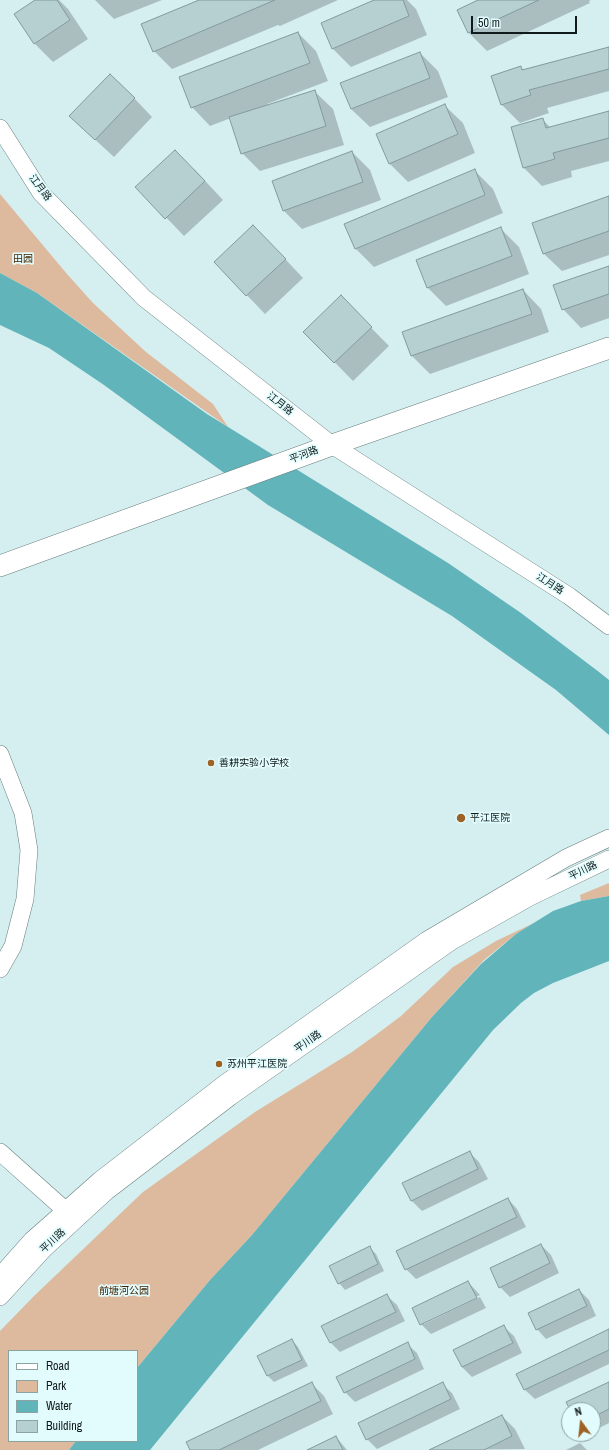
<!DOCTYPE html>
<meta charset="utf-8">
<style>
body{margin:0}
#map{position:relative;width:609px;height:1450px;overflow:hidden;background:#d5eef0;font-family:"Archivo Narrow",sans-serif}
canvas{display:block}
.legend{position:absolute;left:8px;top:1350px;width:130px;height:92px;box-sizing:border-box;background:#e2fcfd;border:1px solid #8ea2a2;margin:0;padding:5px 7px;list-style:none;font-size:12px;color:#111a1a}
.legend li{display:flex;align-items:center;gap:8px;height:20px}
.legend b{width:20px;border:1px solid #8ea2a2}
.north{position:absolute;left:561px;top:1402px;width:40px;height:40px;box-sizing:border-box;background:#e2fcfd;border:1px solid #8ea2a2;border-radius:50%;rotate:345deg;font-size:11px;font-weight:700;line-height:16px;text-align:center;color:#111a1a}
.north::after{content:'';display:block;margin:auto;width:14px;height:18px;background:#9e6225;clip-path:polygon(50% 0,100% 100%,50% 72%,0 100%)}
.scale{position:absolute;left:471px;top:16px;width:106px;height:18px;box-sizing:border-box;border:2px solid #111a1a;border-top:0;padding-left:5px;font-size:12px;line-height:14px;white-space:nowrap;color:#111a1a;-webkit-text-stroke:3px #e2fcfd;paint-order:stroke}
</style>
<div id="map">
<canvas width="609" height="1450"></canvas>
<ul class="legend">
<li><b style="height:5px;background:#fff"></b>Road</li>
<li><b style="height:11px;background:#ddba9d"></b>Park</li>
<li><b style="height:11px;background:#60b4ba"></b>Water</li>
<li><b style="height:11px;background:#b6cfd0"></b>Building</li>
</ul>
<div class="north">N</div>
<div class="scale">50 m</div>
</div>
<script>
const ctx = document.querySelector('canvas').getContext('2d');
ctx.lineJoin = 'round';
function fillPath(path, color) {
  ctx.fillStyle = color;
  ctx.fill(path, 'evenodd');
}
function toPath(rows) {
  const path = new Path2D();
  for (const r of rows) {
    path.moveTo(r[0], r[1]);
    for (let i = 2; i < r.length; i += 2) path.lineTo(r[i], r[i + 1]);
  }
  return path;
}
function trace(path, color, width, dash) {
  ctx.strokeStyle = color;
  ctx.lineWidth = width;
  ctx.lineCap = dash ? 'butt' : 'round';
  ctx.setLineDash(dash || []);
  ctx.stroke(path);
}
function label(font, color, halo, rows, align = 'center') {
  ctx.font = font + ' "Archivo Narrow","Noto Sans SC",sans-serif';
  ctx.lineWidth = 3.5;
  ctx.setLineDash([]);
  ctx.textBaseline = 'middle';
  ctx.strokeStyle = halo;
  ctx.fillStyle = color;
  for (const [text, x, y, turn = 0] of rows) {
    ctx.save();
    ctx.translate(x, y);
    ctx.rotate((+turn || 0) * Math.PI / 180);
    ctx.textAlign = isNaN(turn) ? turn : align;
    if (halo) ctx.strokeText(text, 0, 0);
    ctx.fillText(text, 0, 0);
    ctx.restore();
  }
}
const green = toPath([
 [0,194,67,274,93,303,146,352,213,404,228,427,37,293,0,273],
 [609,883,609,896,581,901,580,895],
 [536,922,516,934,484,960,432,1017,252,1235,210,1280,137,1368,137,1351,9,1351,9,1441,76,1441,69,1450,0,1450,0,1331,34,1296,143,1192,255,1112,352,1052,377,1034,401,1016,453,967,496,941]
]);
const water = toPath([
 [0,273,37,293,207,414,448,563,521,613,599,672,609,680,609,735,556,690,452,616,268,505,104,385,49,348,0,325],
 [609,896,609,961,553,983,534,993,521,1003,493,1030,150,1450,69,1450,76,1441,137,1441,137,1368,210,1280,252,1235,432,1017,481,964,516,934,553,911,581,901]
]);
const shadow = toPath([
 [37,0,59,0,68,9,88,39,53,62,35,44,15,14],
 [95,0,162,0,114,19],
 [201,0,338,0,280,26,278,25,172,69,154,51],
 [377,0,407,0,416,9,427,35,351,67,332,48],
 [480,0,591,0,589,1,590,3,487,51,469,33],
 [298,33,316,51,328,81,267,104,268,106,314,91,333,109,344,145,260,171,242,153,231,118,210,126,192,107],
 [609,48,609,91,547,108,549,113,520,123,502,105,492,76,520,67,524,70],
 [420,53,438,71,448,97,370,127,351,109],
 [134,98,152,117,114,157,89,134],
 [444,105,463,123,475,153,408,182,390,164,377,135],
 [609,112,609,161,571,171,572,177,542,186,524,168,512,128,542,119,551,128],
 [352,152,370,170,381,200,302,229,284,211,273,181],
 [194,169,223,200,184,236,137,187],
 [474,170,493,189,503,213,374,267,356,249],
 [609,197,609,255,562,271,543,253],
 [501,229,519,247,529,274,446,306,428,288,418,261],
 [271,244,303,278,265,314,215,262],
 [609,267,609,318,581,328,563,309],
 [523,290,541,309,549,332,430,374,412,356,404,333],
 [341,297,389,346,353,381,305,332],
 [469,1152,479,1162,488,1179,422,1211,412,1201,404,1183],
 [508,1199,517,1209,526,1227,416,1279,406,1269],
 [541,1245,551,1255,559,1273,510,1297,500,1287],
 [370,1248,376,1254,384,1271,345,1290,339,1283],
 [468,1282,480,1295,424,1322,424,1324,480,1297,486,1308,431,1334,421,1324],
 [579,1290,589,1300,596,1316,546,1339,537,1329],
 [387,1296,397,1305,405,1321,340,1352,330,1342],
 [504,1327,514,1336,522,1353,472,1377,462,1367],
 [609,1333,609,1364,535,1399,525,1390,518,1374],
 [292,1340,298,1347,308,1366,274,1382,268,1376],
 [407,1344,417,1353,424,1369,355,1402,345,1392],
 [311,1383,324,1396,333,1414,258,1450,191,1450],
 [609,1383,609,1423,593,1431,593,1410,571,1410],
 [442,1384,452,1393,460,1409,377,1449,367,1439],
 [502,1416,515,1429,525,1449,431,1450],
 [336,1437,347,1450,309,1450],
 [580,1443,587,1450,566,1450]
]);
const building = toPath([
 [35,0,57,0,70,20,34,44,14,14,35,0],
 [199,0,275,0,153,52,141,24,199,0],
 [374,0,403,0,409,16,332,49,321,23,374,0],
 [478,0,539,0,468,33,457,10,478,0],
 [298,32,310,63,191,108,179,77,298,32],
 [609,47,609,69,529,90,531,95,501,105,491,76,521,66,522,70,609,47],
 [420,52,430,78,351,109,340,83,420,52],
 [110,74,135,98,95,140,69,116,110,74],
 [315,90,326,126,241,154,229,117,315,90],
 [445,104,458,134,389,164,376,134,445,104],
 [609,111,609,138,553,153,555,159,523,168,511,127,543,118,546,128,609,111],
 [175,150,205,181,165,219,135,187,175,150],
 [352,151,363,182,283,211,272,181,352,151],
 [475,169,485,195,355,249,344,224,475,169],
 [609,196,609,231,543,254,532,223,609,196],
 [253,225,286,259,246,296,214,262,253,225],
 [501,227,512,256,427,288,416,260,501,227],
 [609,266,609,294,562,310,553,285,609,266],
 [523,289,532,314,411,356,402,332,523,289],
 [341,295,372,327,334,363,303,332,341,295],
 [470,1151,478,1169,411,1201,402,1183,470,1151],
 [508,1198,517,1217,405,1270,396,1251,508,1198],
 [541,1244,550,1263,499,1288,490,1268,541,1244],
 [370,1246,378,1264,338,1284,329,1266,370,1246],
 [468,1281,477,1298,420,1325,412,1308,468,1281],
 [579,1289,587,1306,536,1330,528,1313,579,1289],
 [387,1294,396,1312,330,1343,321,1326,387,1294],
 [504,1325,513,1343,462,1367,453,1350,504,1325],
 [609,1329,609,1350,524,1390,516,1374,609,1329],
 [292,1339,302,1360,267,1376,257,1356,292,1339],
 [408,1342,415,1359,344,1393,336,1377,408,1342],
 [312,1382,321,1401,219,1450,190,1450,186,1442,312,1382],
 [443,1382,451,1399,366,1440,358,1423,443,1382],
 [609,1382,609,1409,593,1417,593,1410,570,1410,566,1402,609,1382],
 [502,1415,512,1436,484,1450,429,1450,502,1415],
 [336,1436,343,1450,307,1450,336,1436]
]);
const minor = toPath([
 [0,128,41,193,144,298,332,445,569,596,609,626],
 [0,754,23,813,29,850,25,899,13,946,0,969],
 [0,1152,74,1218],
 [0,1276,32,1240,100,1180,224,1084,427,940,566,858,609,838],
 [0,1297,44,1249,107,1191,230,1097,452,941,530,897,609,859]
]);
const major = toPath([
 [0,566,332,445,609,348]
]);
const markers = [
 [211,763,4,"#9e6225"],
 [461,818,5,"#9e6225"],
 [219,1064,4,"#9e6225"]
];
const streetNames = [
 ["江月路",40,188,53],
 ["江月路",280,404,38],
 ["平河路",304,455,-20],
 ["江月路",550,584,32],
 ["平川路",583,871,-26],
 ["平川路",308,1042,-35],
 ["平川路",53,1241,-43]
];
const parkNames = [
 ["田园",23,259],
 ["前塘河公园",124,1291]
];
const poiNames = [
 ["善耕实验小学校",219,763],
 ["平江医院",470,818],
 ["苏州平江医院",227,1064]
];
fillPath(green, '#ddba9d');
fillPath(water, '#60b4ba');
fillPath(shadow, '#0003');
fillPath(building, '#b6cfd0');
trace(building, '#839a9c', 1);
trace(minor, '#677e7f', 18);
trace(major, '#677e7f', 22);
trace(minor, '#fff', 17);
trace(major, '#fff', 21);
for (const [x, y, r, color] of markers) {
  const dot = new Path2D();
  dot.arc(x, y, r, 0, 2 * Math.PI);
  ctx.fillStyle = color;
  ctx.fill(dot);
  trace(dot, '#e2fcfd', 1.5);
}
label('10px', '#111a1a', '#e2fcfd', streetNames);
label('10px', '#432300', '#e2fcfd', parkNames);
label('10px', '#111a1a', '#e2fcfd', poiNames, 'left');
</script>
